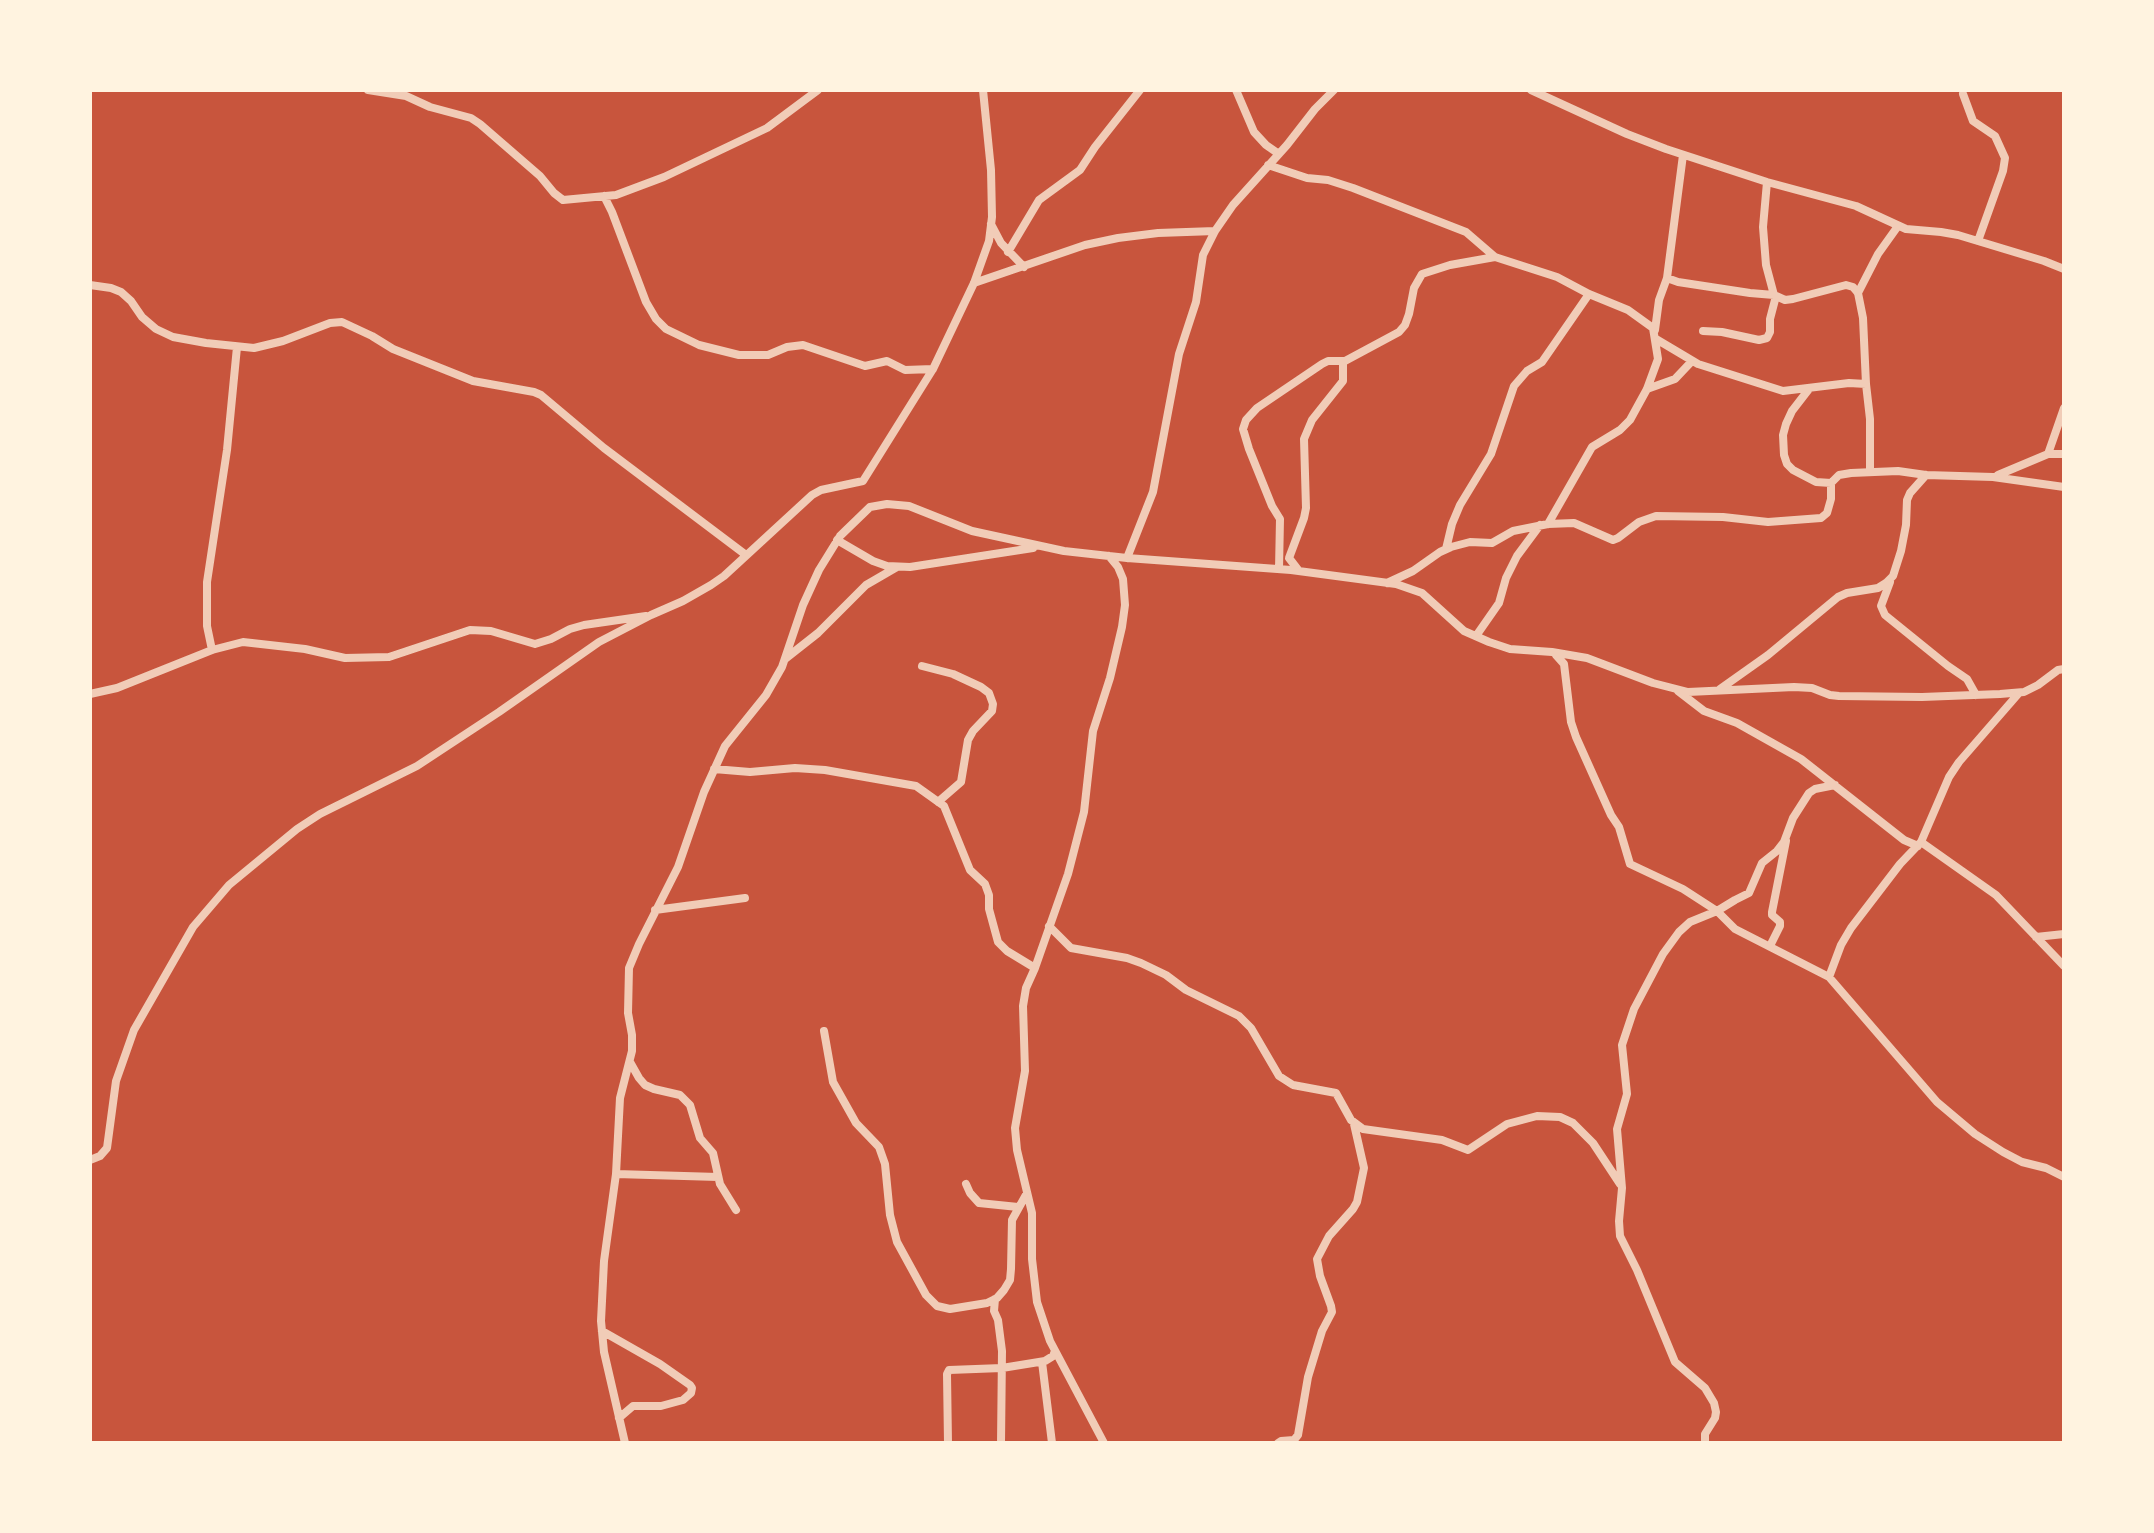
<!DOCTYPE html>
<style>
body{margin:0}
#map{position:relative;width:2154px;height:1533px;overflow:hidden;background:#c8553d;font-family:"Titillium Web",sans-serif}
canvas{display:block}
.frame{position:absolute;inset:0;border:92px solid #fff3e0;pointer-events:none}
</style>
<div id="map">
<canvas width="2154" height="1533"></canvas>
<div class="frame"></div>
</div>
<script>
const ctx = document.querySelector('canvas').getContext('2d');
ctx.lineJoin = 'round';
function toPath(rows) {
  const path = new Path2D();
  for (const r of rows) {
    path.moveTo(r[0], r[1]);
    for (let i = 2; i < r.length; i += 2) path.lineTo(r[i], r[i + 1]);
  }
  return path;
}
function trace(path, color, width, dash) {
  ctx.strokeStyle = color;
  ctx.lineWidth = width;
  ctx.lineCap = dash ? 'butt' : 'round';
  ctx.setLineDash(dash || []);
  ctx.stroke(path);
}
const minor = toPath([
 [368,90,406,96,430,107,471,118,480,124,540,176,554,193,563,200,616,195,664,177,767,128,818,90],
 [1236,90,1254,132,1266,145,1279,154],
 [1531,90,1627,134,1666,149,1767,182,1856,206,1906,229,1941,232,1958,235,2044,261,2064,269],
 [1963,94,1973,121,1995,136,2005,158,2003,171,1978,241],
 [1268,165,1307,178,1328,180,1353,188,1466,232,1495,257,1557,277,1589,294,1628,310,1653,328,1658,359,1647,389,1630,420,1620,430,1592,447,1548,524],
 [1767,182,1763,227,1766,265,1774,295,1785,300,1793,299,1846,285,1853,287,1858,293,1863,318,1866,384,1870,419,1870,471],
 [604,196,612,212,646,302,656,319,666,329,699,345,739,355,768,355,787,347,803,345,865,366,887,361,905,370,933,369],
 [991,224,1001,243,1024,267],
 [1008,252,1039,200,1080,170,1095,147,1140,90],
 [1667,278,1678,282,1750,293,1774,295],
 [974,283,1085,245,1118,238,1158,233,1215,231],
 [90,285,111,288,121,292,131,301,142,317,156,329,173,337,206,343,254,348,283,341,330,323,342,322,372,336,393,349,473,381,534,392,541,395,604,448,746,555],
 [1858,293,1878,254,1898,226],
 [1655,330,1659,300,1667,278,1683,155],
 [1703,331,1722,332,1759,340,1767,338,1770,332,1770,319,1776,296],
 [1656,339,1698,364,1783,391,1849,383,1866,384],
 [1647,389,1675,379,1692,361],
 [1809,389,1792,411,1786,424,1783,435,1784,455,1787,464,1793,470,1816,482,1831,483],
 [2048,454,2064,408],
 [1998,475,2048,454,2064,454],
 [837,540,873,561,887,566,910,567,1033,548],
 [1446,549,1452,524,1460,505,1491,454,1514,386,1527,371,1542,362,1589,294],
 [1127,558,1153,492,1179,354,1196,302,1203,255,1215,231,1233,205,1287,145,1315,109,1334,90],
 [1279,569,1280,519,1272,506,1249,449,1243,429,1246,420,1257,408,1322,364,1328,361,1345,361,1399,332,1405,325,1409,314,1414,288,1422,274,1450,265,1495,257],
 [1299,571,1289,558,1304,518,1306,508,1304,439,1312,420,1343,381,1343,362],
 [1890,582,1881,606,1885,615,1948,666,1967,679,1976,695],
 [1387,583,1413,571,1440,552,1451,547,1470,542,1492,543,1513,531,1548,524,1574,523,1613,540,1618,538,1639,522,1656,516,1723,517,1768,522,1821,518,1827,513,1831,499,1831,483,1839,475,1851,473,1898,471,1926,475,1993,477,2064,487],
 [1476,636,1499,603,1506,578,1517,556,1540,525],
 [212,650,207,626,207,582,227,450,237,347],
 [1556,655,1564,664,1571,722,1576,737,1611,815,1619,827,1630,864,1683,889,1717,911,1735,929,1829,977,1937,1102,1975,1134,2003,1152,2022,1162,2046,1168,2064,1177],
 [785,659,818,633,866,585,897,567],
 [922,666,953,674,981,687,989,693,993,704,992,711,973,731,968,740,961,782,938,802],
 [1720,689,1768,655,1838,597,1847,593,1878,588,1886,583,1893,576,1901,551,1906,525,1907,500,1910,493,1926,475],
 [1678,691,1704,711,1737,723,1801,759,1904,840,1918,846],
 [90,694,117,688,212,650,243,642,305,649,345,658,389,657,470,630,491,631,535,644,551,639,570,629,584,625,646,616],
 [714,769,750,772,795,768,825,770,916,786,944,806,970,870,985,884,989,895,989,909,998,942,1007,951,1035,968],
 [1921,842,1996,895,2064,966],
 [655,910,745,898],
 [1049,926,1071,948,1127,958,1141,963,1166,975,1186,990,1239,1016,1251,1028,1279,1076,1293,1085,1336,1093,1351,1120,1363,1129,1442,1140,1468,1150,1507,1124,1537,1116,1560,1117,1573,1123,1593,1143,1620,1184],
 [2036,937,2064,934],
 [1770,946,1780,926,1780,922,1772,915,1772,912,1786,841],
 [1829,977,1841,945,1851,928,1900,864,1921,842,1949,777,1959,762,2019,693],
 [824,1031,833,1082,856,1123,879,1147,885,1164,890,1215,897,1242,926,1295,937,1306,950,1309,987,1303,997,1298,1004,1290,1010,1280,1011,1269,1012,1220,1027,1193],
 [630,1062,639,1078,645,1085,654,1089,680,1095,690,1105,700,1138,713,1153,720,1184,736,1210],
 [90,1160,100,1156,107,1148,116,1081,134,1030,193,927,229,885,297,829,320,814,417,766,499,712,599,642,651,615,683,601,711,585,724,576,812,495,821,490,863,481,933,369,974,283,989,241,992,217,991,170,983,90],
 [616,1174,718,1177],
 [966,1184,970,1193,979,1203,1018,1207],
 [995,1299,994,1311,998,1320,1002,1351,1001,1443],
 [602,1331,660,1364,690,1385,692,1388,691,1393,683,1400,661,1406,633,1406,619,1418],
 [1042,1362,1052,1443],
 [625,1443,604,1352,601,1321,604,1261,616,1174,620,1098,632,1051,632,1035,628,1013,629,968,639,944,678,867,704,792,725,746,766,695,782,667,803,605,819,570,840,536,870,507,887,504,909,506,972,531,1064,551,1127,558,1291,570,1396,584,1422,593,1464,631,1489,642,1510,649,1552,652,1587,658,1653,683,1688,692,1794,687,1812,688,1830,695,1839,696,1922,697,2000,694,2024,692,2038,685,2058,670,2064,669],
 [948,1443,947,1374,949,1370,1002,1368,1045,1361,1053,1356,1055,1351],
 [1104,1443,1050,1341,1037,1302,1032,1259,1032,1213,1017,1150,1015,1128,1025,1071,1023,1006,1026,988,1035,968,1068,874,1084,812,1093,731,1110,678,1122,627,1125,605,1123,579,1118,567,1109,556],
 [1278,1443,1281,1441,1294,1440,1298,1435,1308,1377,1322,1331,1332,1312,1331,1306,1320,1276,1317,1259,1329,1236,1353,1209,1357,1202,1364,1168,1354,1124],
 [1705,1443,1705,1434,1715,1418,1716,1412,1714,1403,1705,1388,1675,1362,1637,1270,1620,1236,1619,1221,1622,1188,1617,1129,1627,1094,1622,1045,1634,1009,1663,954,1679,932,1690,922,1717,911,1735,900,1749,893,1762,863,1777,851,1784,842,1793,818,1809,793,1815,789,1835,785]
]);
trace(minor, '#f1ccb7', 8);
</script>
